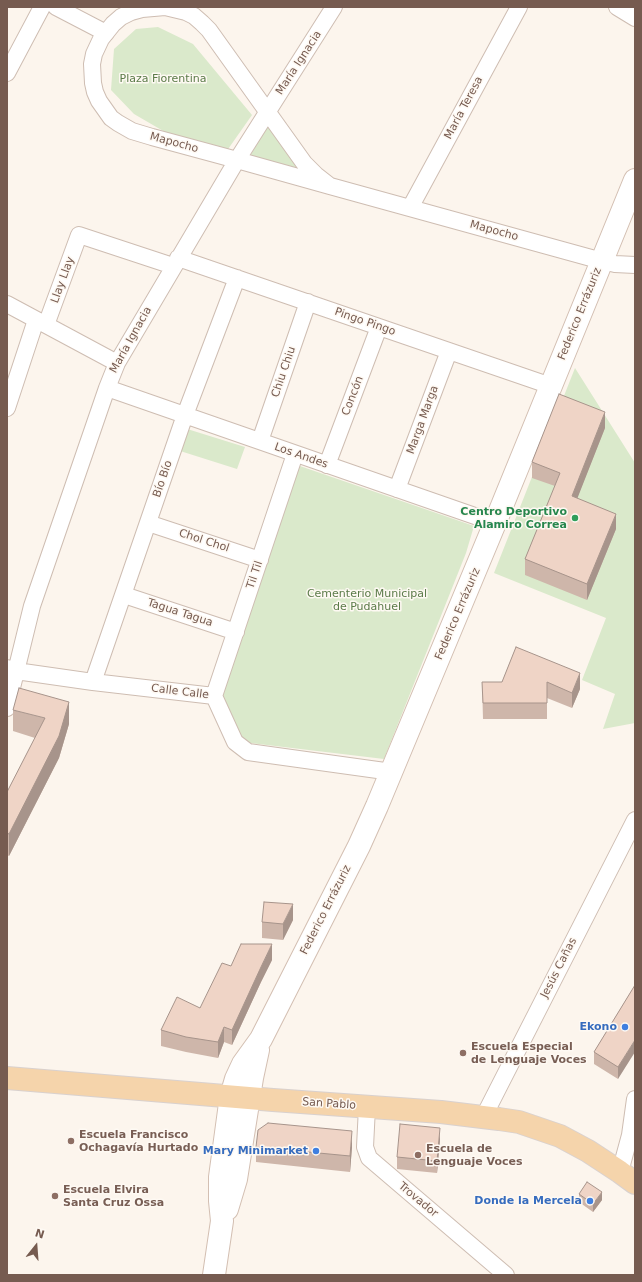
<!DOCTYPE html>
<meta charset="utf-8">
<style>
body{margin:0}
#map{position:relative;width:642px;height:1282px;overflow:hidden;background:#fcf5ed;font-family:"DejaVu Sans",sans-serif}
canvas{display:block}
.frame{position:absolute;inset:0;border:8px solid #765b50;pointer-events:none}
.north{position:absolute;left:16px;top:1226px;width:40px;height:40px;-webkit-text-stroke:3px #fef9f3;paint-order:stroke;rotate:17deg;font-size:11px;font-weight:700;line-height:16px;text-align:center;color:#765b50}
.north::after{content:'';display:block;margin:auto;width:14px;height:18px;background:#765b50;clip-path:polygon(50% 0,100% 100%,50% 72%,0 100%)}
</style>
<div id="map">
<canvas width="642" height="1282"></canvas>
<div class="frame"></div>
<div class="north">N</div>
</div>
<script>
const ctx = document.querySelector('canvas').getContext('2d');
ctx.lineJoin = 'round';
function fillPath(path, color) {
  ctx.fillStyle = color;
  ctx.fill(path, 'evenodd');
}
function toPath(rows) {
  const path = new Path2D();
  for (const r of rows) {
    path.moveTo(r[0], r[1]);
    for (let i = 2; i < r.length; i += 2) path.lineTo(r[i], r[i + 1]);
  }
  return path;
}
function trace(path, color, width, dash) {
  ctx.strokeStyle = color;
  ctx.lineWidth = width;
  ctx.lineCap = dash ? 'butt' : 'round';
  ctx.setLineDash(dash || []);
  ctx.stroke(path);
}
function label(font, color, halo, rows, align = 'center') {
  ctx.font = font + ' "DejaVu Sans",sans-serif';
  ctx.lineWidth = 3;
  ctx.setLineDash([]);
  ctx.textBaseline = 'middle';
  ctx.strokeStyle = halo;
  ctx.fillStyle = color;
  for (const [text, x, y, turn = 0] of rows) {
    ctx.save();
    ctx.translate(x, y);
    ctx.rotate((+turn || 0) * Math.PI / 180);
    ctx.textAlign = isNaN(turn) ? turn : align;
    if (halo) ctx.strokeText(text, 0, 0);
    ctx.fillText(text, 0, 0);
    ctx.restore();
  }
}
const green = toPath([
 [158,27,193,44,252,115,226,152,177,139,134,114,111,90,114,49,136,29],
 [269,123,303,171,250,156],
 [575,368,635,463,635,723,603,729,615,694,582,680,606,618,494,573],
 [184,428,245,447,237,469,177,450],
 [297,465,474,526,466,553,384,759,242,742,218,700]
]);
const street = toPath([
 [56,7,106,33],
 [617,7,635,18],
 [7,73,42,7],
 [330,186,316,175,304,163,209,30,202,23,194,16,186,12,165,7,142,9,131,12,121,17,113,24,101,39,94,54,92,64,93,83,95,92,99,101,111,118,118,123,132,131,152,137,237,160,330,186,602,261,615,264,635,265],
 [410,208,519,7],
 [178,258,551,386],
 [7,304,117,363],
 [46,325,79,235,173,266],
 [107,388,495,523],
 [7,408,36,320],
 [260,441,308,302],
 [327,465,379,327],
 [397,489,449,351],
 [148,523,260,560],
 [124,595,236,632],
 [7,668,16,671,93,682,214,696],
 [93,682,185,415,237,278],
 [214,696,295,454],
 [214,696,235,742,248,752,392,772],
 [7,708,32,606,107,388,117,363,237,160,334,7],
 [367,1107,365,1147,369,1158,506,1275],
 [484,1116,635,820],
 [620,1172,630,1135,635,1099]
]);
const secondary = toPath([
 [227,1209,236,1179,252,1078,258,1050],
 [214,1275,222,1221,220,1201,220,1177,231,1096,236,1079,243,1064,261,1039,359,846,377,806,495,523,635,180]
]);
const primary = toPath([
 [7,1078,273,1100,441,1112,499,1119,519,1122,560,1136,588,1151,620,1172,635,1183]
]);
const wall = toPath([
 [605,428,577,498,616,529,587,600,525,575,525,559,555,486,532,478,532,462],
 [516,647,580,689,572,708,547,698,547,719,483,719,482,682,502,682],
 [13,710,69,724,59,758,9,856,7,855,7,792,35,738,13,731],
 [293,920,283,940,262,938,262,922],
 [272,960,261,982,232,1045,224,1042,218,1058,186,1052,161,1046,161,1030,200,1008,231,966],
 [635,985,618,1079,594,1064,594,1052],
 [440,1140,437,1173,397,1169,397,1157],
 [256,1147,352,1147,350,1172,256,1162],
 [579,1194,602,1200,593,1212,579,1202]
]);
const shadedWall = toPath([
 [605,412,605,428,572,512,572,496],
 [616,514,616,529,587,600,587,584],
 [580,673,580,689,572,708,572,693],
 [69,702,69,724,59,758,9,856,9,834],
 [293,904,293,920,283,940,283,924],
 [272,944,272,960,261,982,232,1045,232,1030,261,967],
 [224,1027,224,1042,218,1058,218,1042],
 [635,1040,635,1052,618,1079,618,1067],
 [440,1128,440,1140,437,1173,437,1161],
 [352,1131,352,1147,350,1172,350,1156],
 [602,1192,602,1200,593,1212,593,1204]
]);
const building = toPath([
 [559,394,605,412,572,496,616,514,587,584,525,559,560,473,532,462,559,394],
 [516,647,580,673,572,693,547,682,547,703,483,703,482,682,502,682,516,647],
 [19,688,69,702,59,736,9,834,7,833,7,792,45,718,13,710,19,688],
 [264,902,293,904,283,924,262,922,264,902],
 [241,944,272,944,261,967,232,1030,224,1027,218,1042,186,1037,161,1030,177,997,200,1008,222,963,231,966,241,944],
 [635,985,635,1040,618,1067,594,1052,635,985],
 [268,1123,352,1131,350,1156,256,1147,258,1130,268,1123],
 [400,1124,440,1128,437,1161,397,1157,400,1124],
 [587,1182,602,1192,593,1204,579,1194,587,1182]
]);
const markers = [
 [575,518,4,"#2e9e5b"],
 [625,1027,4,"#3f7fe0"],
 [463,1053,4,"#8d6e63"],
 [71,1141,4,"#8d6e63"],
 [316,1151,4,"#3f7fe0"],
 [418,1155,4,"#8d6e63"],
 [55,1196,4,"#8d6e63"],
 [590,1201,4,"#3f7fe0"]
];
const streetNames = [
 ["María Ignacia",299,63,-57],
 ["María Teresa",464,108,-62],
 ["Mapocho",174,143,15],
 ["Mapocho",494,231,15],
 ["Llay Llay",63,280,-70],
 ["Federico Errázuriz",580,314,-68],
 ["Pingo Pingo",365,322,19],
 ["María Ignacia",131,340,-61],
 ["Chiu Chiu",284,372,-71],
 ["Concón",353,396,-69],
 ["Marga Marga",423,420,-70],
 ["Los Andes",301,456,19],
 ["Bío Bío",163,479,-71],
 ["Chol Chol",204,541,18],
 ["Til Til",255,575,-71],
 ["Tagua Tagua",180,613,18],
 ["Federico Errázuriz",458,614,-67],
 ["Calle Calle",180,692,7],
 ["Federico Errázuriz",326,910,-63],
 ["Jesús Cañas",559,968,-63],
 ["San Pablo",329,1104,4],
 ["Trovador",418,1200,40]
];
const parkNames = [
 ["Plaza Fiorentina",163,79],
 ["Cementerio Municipal",367,594],
 ["de Pudahuel",367,607]
];
const leisureNames = [
 ["Centro Deportivo",567,512],
 ["Alamiro Correa",567,525]
];
const shopNames = [
 ["Ekono",617,1027],
 ["Mary Minimarket",308,1151],
 ["Donde la Mercela",582,1201]
];
const educationNames = [
 ["Escuela Especial",471,1047],
 ["de Lenguaje Voces",471,1060],
 ["Escuela Francisco",79,1135],
 ["Ochagavía Hurtado",79,1148],
 ["Escuela de",426,1149],
 ["Lenguaje Voces",426,1162],
 ["Escuela Elvira",63,1190],
 ["Santa Cruz Ossa",63,1203]
];
fillPath(green, '#dae9cb');
trace(street, '#cebdb2', 18);
trace(secondary, '#d3bfb2', 24);
trace(primary, '#d9d1ce', 24);
trace(street, '#fff', 16);
trace(secondary, '#fff', 22);
trace(primary, '#f5d4ab', 22);
fillPath(wall, '#ceb6aa');
fillPath(shadedWall, '#a7948b');
fillPath(building, '#efd4c6');
trace(building, '#a7948b', 1);
for (const [x, y, r, color] of markers) {
  const dot = new Path2D();
  dot.arc(x, y, r, 0, 2 * Math.PI);
  ctx.fillStyle = color;
  ctx.fill(dot);
  trace(dot, '#fef9f3', 1.5);
}
label('11px', '#765b50', '#fef9f3', streetNames);
label('11px', '#5b7b49', '#fef9f3', parkNames);
label('bold 11px', '#27864d', '#fef9f3', leisureNames, 'right');
label('bold 11px', '#366cbe', '#fef9f3', shopNames, 'right');
label('bold 11px', '#785e54', '#fef9f3', educationNames, 'left');
</script>
